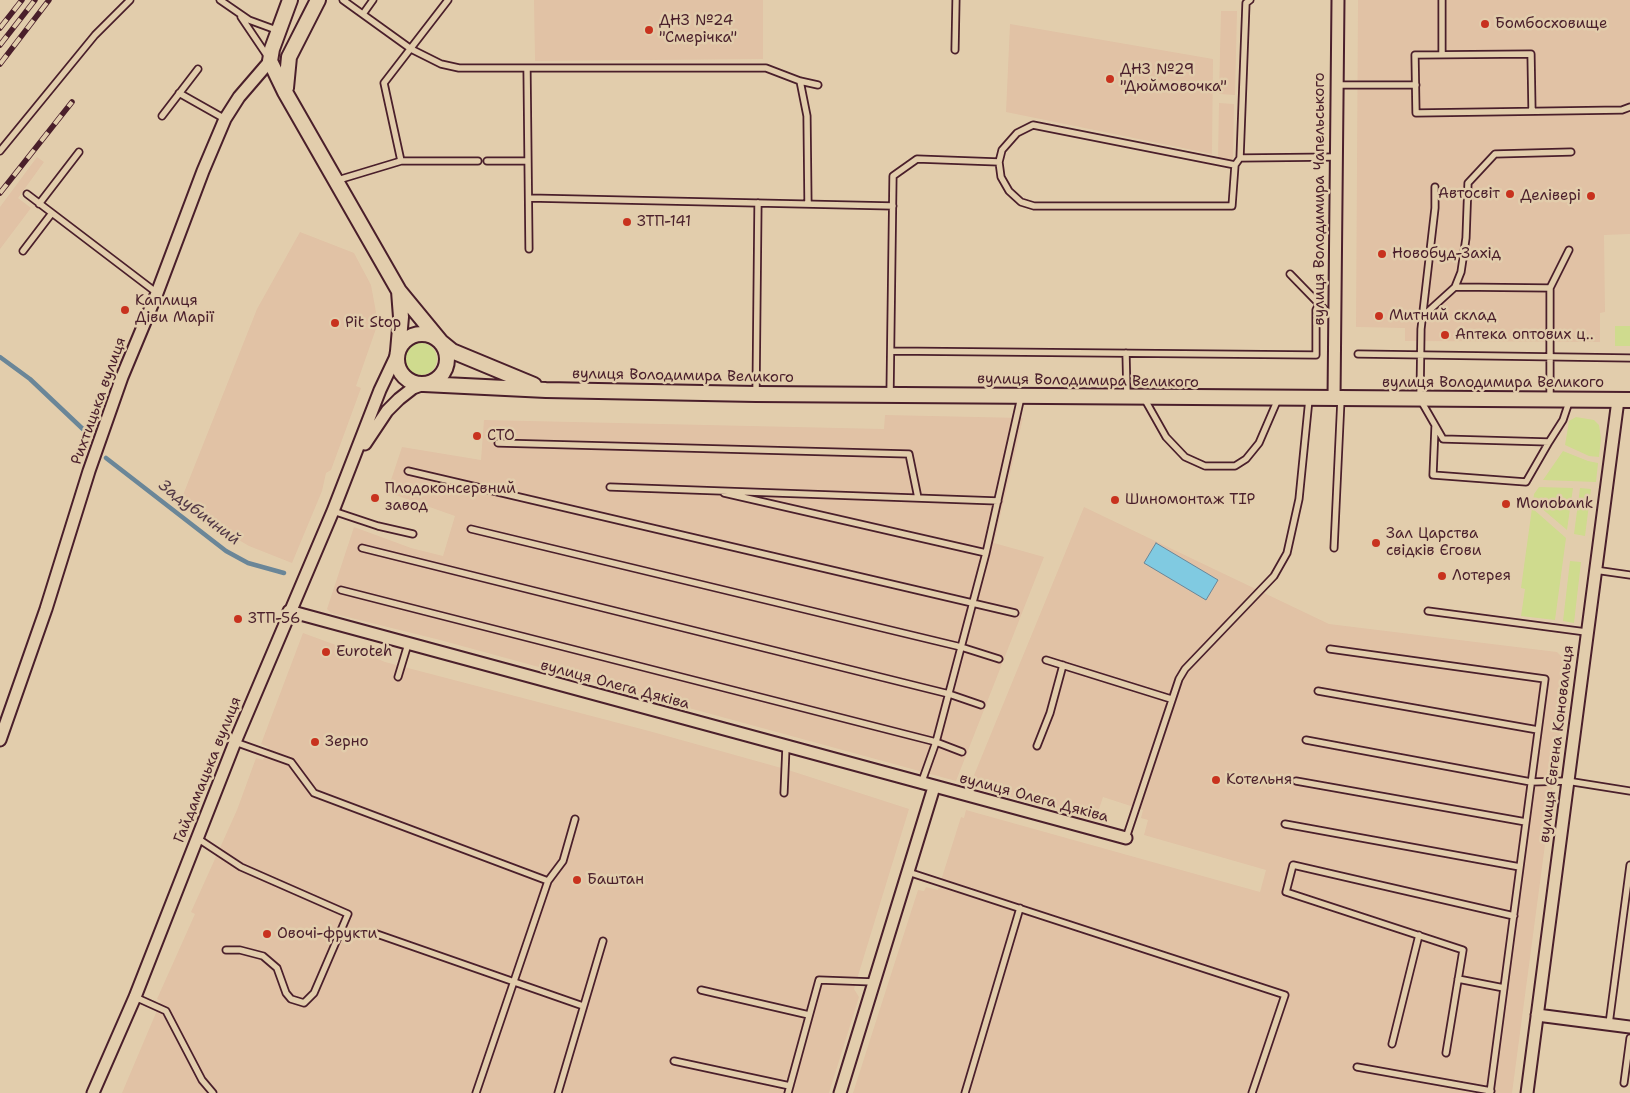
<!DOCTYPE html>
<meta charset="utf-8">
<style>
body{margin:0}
canvas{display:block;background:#e2cdac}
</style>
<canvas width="1630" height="1093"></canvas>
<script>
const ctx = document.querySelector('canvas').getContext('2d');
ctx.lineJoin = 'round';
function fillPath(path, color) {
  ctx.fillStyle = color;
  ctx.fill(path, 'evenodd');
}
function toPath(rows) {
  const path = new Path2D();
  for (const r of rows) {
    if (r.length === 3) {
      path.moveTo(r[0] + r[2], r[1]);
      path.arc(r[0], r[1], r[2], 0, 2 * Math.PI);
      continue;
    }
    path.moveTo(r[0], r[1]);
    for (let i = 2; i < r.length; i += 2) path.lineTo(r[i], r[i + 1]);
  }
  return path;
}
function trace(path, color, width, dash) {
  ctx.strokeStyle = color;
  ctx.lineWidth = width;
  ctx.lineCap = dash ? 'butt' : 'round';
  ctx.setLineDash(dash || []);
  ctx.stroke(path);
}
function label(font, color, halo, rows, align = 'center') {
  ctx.font = font + ' "Shantell Sans",sans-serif';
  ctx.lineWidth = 5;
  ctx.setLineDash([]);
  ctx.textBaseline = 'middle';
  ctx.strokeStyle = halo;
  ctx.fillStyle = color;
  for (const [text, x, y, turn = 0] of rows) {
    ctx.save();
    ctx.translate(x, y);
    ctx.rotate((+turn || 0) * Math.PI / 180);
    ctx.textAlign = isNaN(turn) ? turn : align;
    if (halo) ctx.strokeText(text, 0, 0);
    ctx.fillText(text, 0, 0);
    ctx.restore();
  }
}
const built = toPath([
 [534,0,763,0,763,59,535,61],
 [1358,0,1630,0,1630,234,1604,235,1605,312,1600,313,1600,342,1405,341,1405,328,1356,327],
 [1221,11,1237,11,1235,95,1219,94],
 [1010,24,1213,59,1212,154,1006,112],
 [1219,103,1234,104,1233,159,1218,159],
 [37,157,44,162,18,198,31,208,0,249,0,207],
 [300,232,354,253,371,285,378,323,356,386,361,388,331,470,326,473,322,491,292,563,249,546,179,505,257,309],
 [885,415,1023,418,994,543,1044,557,956,781,440,640,331,613,327,609,354,527,411,548,443,556,455,516,387,492,402,447,481,460,484,420,884,429],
 [1084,507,1329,624,1557,652,1569,664,1512,1093,853,1093,918,890,924,891,926,887,938,890,961,817,964,818,966,810,1260,892,1266,870,1144,835,1148,820,1141,818,1143,810,1103,797,1095,821,970,785],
 [303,633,344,648,346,645,385,662,649,731,785,769,909,809,854,989,859,997,829,1093,122,1093,161,1001,157,999,195,914,191,912,237,810,256,758,263,760,268,747,261,744]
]);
const green = toPath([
 [1615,326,1630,326,1630,346,1615,346],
 [421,359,16],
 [1576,417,1594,420,1599,425,1601,438,1599,457,1589,456,1565,445,1569,421],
 [1563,451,1588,461,1598,463,1596,482,1543,480],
 [1539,487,1573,488,1567,530,1533,501,1534,494],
 [1580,488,1591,489,1585,536,1574,534],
 [1532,508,1566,538,1555,620,1521,616,1525,589,1521,588],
 [1570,561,1581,562,1574,623,1563,621]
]);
const water = toPath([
 [1156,543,1218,580,1206,600,1144,563,1156,543]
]);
const stream = toPath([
 [0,357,30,379,86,432],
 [106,458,226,551,248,563,284,573]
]);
const service = toPath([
 [220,0,249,20,279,31],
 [343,0,411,49,441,64,459,68,766,68,800,81,818,85],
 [363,14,373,0],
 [241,17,268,57],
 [955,50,956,0],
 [1442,55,1442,0],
 [527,68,529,249],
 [800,81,807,116,808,204],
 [1336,85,1416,85],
 [179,93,225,119],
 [1532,111,1531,54,1415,55,1416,113,1622,110,1630,107],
 [162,116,198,69],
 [0,151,95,35,130,0],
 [1240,158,1336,157],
 [401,161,384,83,448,0],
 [487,161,528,161],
 [1235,165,1033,125,1017,133,1002,150,999,162,1001,177,1009,191,1021,202,1034,206,1232,206,1235,165,1240,158,1246,3,1250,0],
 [338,180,401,161,478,161],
 [1435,187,1435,208,1421,329,1420,399,1443,439,1549,442,1563,420,1570,399],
 [27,194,52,213],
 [529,198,893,206],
 [39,204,79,152],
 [23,251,52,213,157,293],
 [1290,274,1325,310,1334,315],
 [1455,287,1550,288],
 [1422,317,1455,287,1461,272,1466,238,1468,183,1495,154,1571,152],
 [891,351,1316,355,1316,310,1319,304],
 [1126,353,1127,396],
 [1358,354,1630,358],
 [756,394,758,203],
 [890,395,893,176,917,159,999,162],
 [1144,398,1166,437,1185,457,1205,466,1235,466,1246,459,1259,443,1278,399],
 [1550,399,1550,288,1569,250],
 [1435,427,1433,475,1526,482,1549,442],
 [498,443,909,454,918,498],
 [408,471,1015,613],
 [610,487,998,501],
 [724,493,986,553],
 [333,511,378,526,413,534],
 [471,529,961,647,999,659],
 [362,548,949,694,981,705],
 [1334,548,1341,399],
 [1595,570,1630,575],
 [341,590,936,742,962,752],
 [1428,611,1586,632],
 [1330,649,1545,679,1490,1093],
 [1046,660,1171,699],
 [398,677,408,644],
 [1318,691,1538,730],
 [1306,740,1531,782,1567,781,1630,791],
 [235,742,291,762,314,793,548,881],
 [1037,746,1050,713,1063,665],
 [1296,781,1526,822],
 [921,784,936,742,986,553,1021,397],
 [784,793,786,747],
 [1285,824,1520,867],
 [197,838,241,867,348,914,314,993,304,1003,291,999,286,993,277,968,263,956,240,950,226,950],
 [1126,838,1179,679,1185,669,1274,576,1287,553,1299,499,1309,399],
 [908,872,1285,995,1252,1093],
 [374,933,583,1006],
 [1458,979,1504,988],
 [701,990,809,1015],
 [135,997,166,1011,202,1080,213,1093],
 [1609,1024,1630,865],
 [1392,1044,1419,935],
 [1446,1053,1463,950,1286,892,1293,865,1514,916],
 [674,1061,790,1086],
 [1357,1067,1491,1091],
 [1624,1083,1630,1038],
 [476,1093,548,881,563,861,575,819],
 [558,1093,603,941],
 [788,1093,819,980,874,982],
 [965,1093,1020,908]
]);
const minor = toPath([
 [1334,399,1338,0],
 [365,444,387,411,399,399,413,388,424,384],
 [289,611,1126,838],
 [0,740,46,609,89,471,122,377,157,293,203,171,225,119,239,97,270,61],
 [1537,1015,1630,1027],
 [93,1093,135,997,235,742,333,511,380,390,398,352],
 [840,1093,934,787],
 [1527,1093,1618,400]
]);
const tertiary = toPath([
 [290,0,272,49,270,61,285,92,399,291,441,342,452,351,534,385],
 [286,88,289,57,318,0],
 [422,359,25],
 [398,351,401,317,399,291],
 [424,384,546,390,756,394,1630,400]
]);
const rail = toPath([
 [0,28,22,0],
 [0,45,35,0],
 [0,64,49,0],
 [0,193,72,102]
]);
const markers = [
 [1485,24,5,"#c8321e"],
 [649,30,5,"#c8321e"],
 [1110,79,5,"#c8321e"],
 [1510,194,5,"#c8321e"],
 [1591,196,5,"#c8321e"],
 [627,222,5,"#c8321e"],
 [1382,254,5,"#c8321e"],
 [125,310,5,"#c8321e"],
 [1379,316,5,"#c8321e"],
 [335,323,5,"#c8321e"],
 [1445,335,5,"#c8321e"],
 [477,436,5,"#c8321e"],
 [375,498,5,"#c8321e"],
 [1115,500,5,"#c8321e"],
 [1506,504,5,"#c8321e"],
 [1376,543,5,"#c8321e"],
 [1442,576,5,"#c8321e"],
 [238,619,5,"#c8321e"],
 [326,652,5,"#c8321e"],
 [315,742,5,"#c8321e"],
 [1216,780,5,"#c8321e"],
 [577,880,5,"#c8321e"],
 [267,934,5,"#c8321e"]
];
const poiNames = [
 ["ДНЗ №24",659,21],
 ["\"Смерічка\"",659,38],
 ["Бомбосховище",1495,24],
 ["ДНЗ №29",1120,70],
 ["\"Дюймовочка\"",1120,87],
 ["Автосвіт",1500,194,"right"],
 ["Делівері",1581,196,"right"],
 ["ЗТП-141",637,222],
 ["Новобуд-Захід",1392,254],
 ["Каплиця",135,301],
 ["Діви Марії",135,318],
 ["Митний склад",1389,316],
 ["Pit Stop",345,323],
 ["Аптека оптових ц‥",1455,335],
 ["СТО",487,436],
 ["Плодоконсервний",385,489],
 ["завод",385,506],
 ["Шиномонтаж ТІР",1125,500],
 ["Monobank",1516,504],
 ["Зал Царства",1386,534],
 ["свідків Єгови",1386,551],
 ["Лотерея",1452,576],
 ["ЗТП-56",248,619],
 ["Euroteh",336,652],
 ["Зерно",325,742],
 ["Котельня",1226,780],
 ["Баштан",587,880],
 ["Овочі-фрукти",277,934]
];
const streetNames = [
 ["вулиця Володимира Чапельського",1320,199,-90],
 ["вулиця Володимира Великого",683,376,1],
 ["вулиця Володимира Великого",1088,381,1],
 ["вулиця Володимира Великого",1493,383],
 ["Рихтицька вулиця",99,401,-70],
 ["вулиця Олега Дяківа",615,685,15],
 ["вулиця Євгена Коновальця",1557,744,-83],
 ["Гайдамацька вулиця",208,770,-68],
 ["вулиця Олега Дяківа",1034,798,15]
];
const waterNames = [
 ["Задубичний",199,513,37]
];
fillPath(built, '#e1c2a5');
fillPath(green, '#cfdb8e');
fillPath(water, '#80cae1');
trace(water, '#6a8698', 1);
trace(stream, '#6a8698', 4.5);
trace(service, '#4a1f2b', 9);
trace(minor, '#4a1f2b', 15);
trace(tertiary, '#4a1f2b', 18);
trace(service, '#e2cdac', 5.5);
trace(minor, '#e2cdac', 11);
trace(tertiary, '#e2cdac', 14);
trace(rail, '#4a1f2b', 5.5);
trace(rail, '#e2cdac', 4, [11]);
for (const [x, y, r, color] of markers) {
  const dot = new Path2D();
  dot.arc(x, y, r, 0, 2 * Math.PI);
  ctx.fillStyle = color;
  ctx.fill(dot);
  trace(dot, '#e2cdac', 2);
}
label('15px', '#4a1f2b', '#e2cdac', poiNames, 'left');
label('15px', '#4a1f2b', '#e2cdac', streetNames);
label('italic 16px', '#523946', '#e2cdac', waterNames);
</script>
